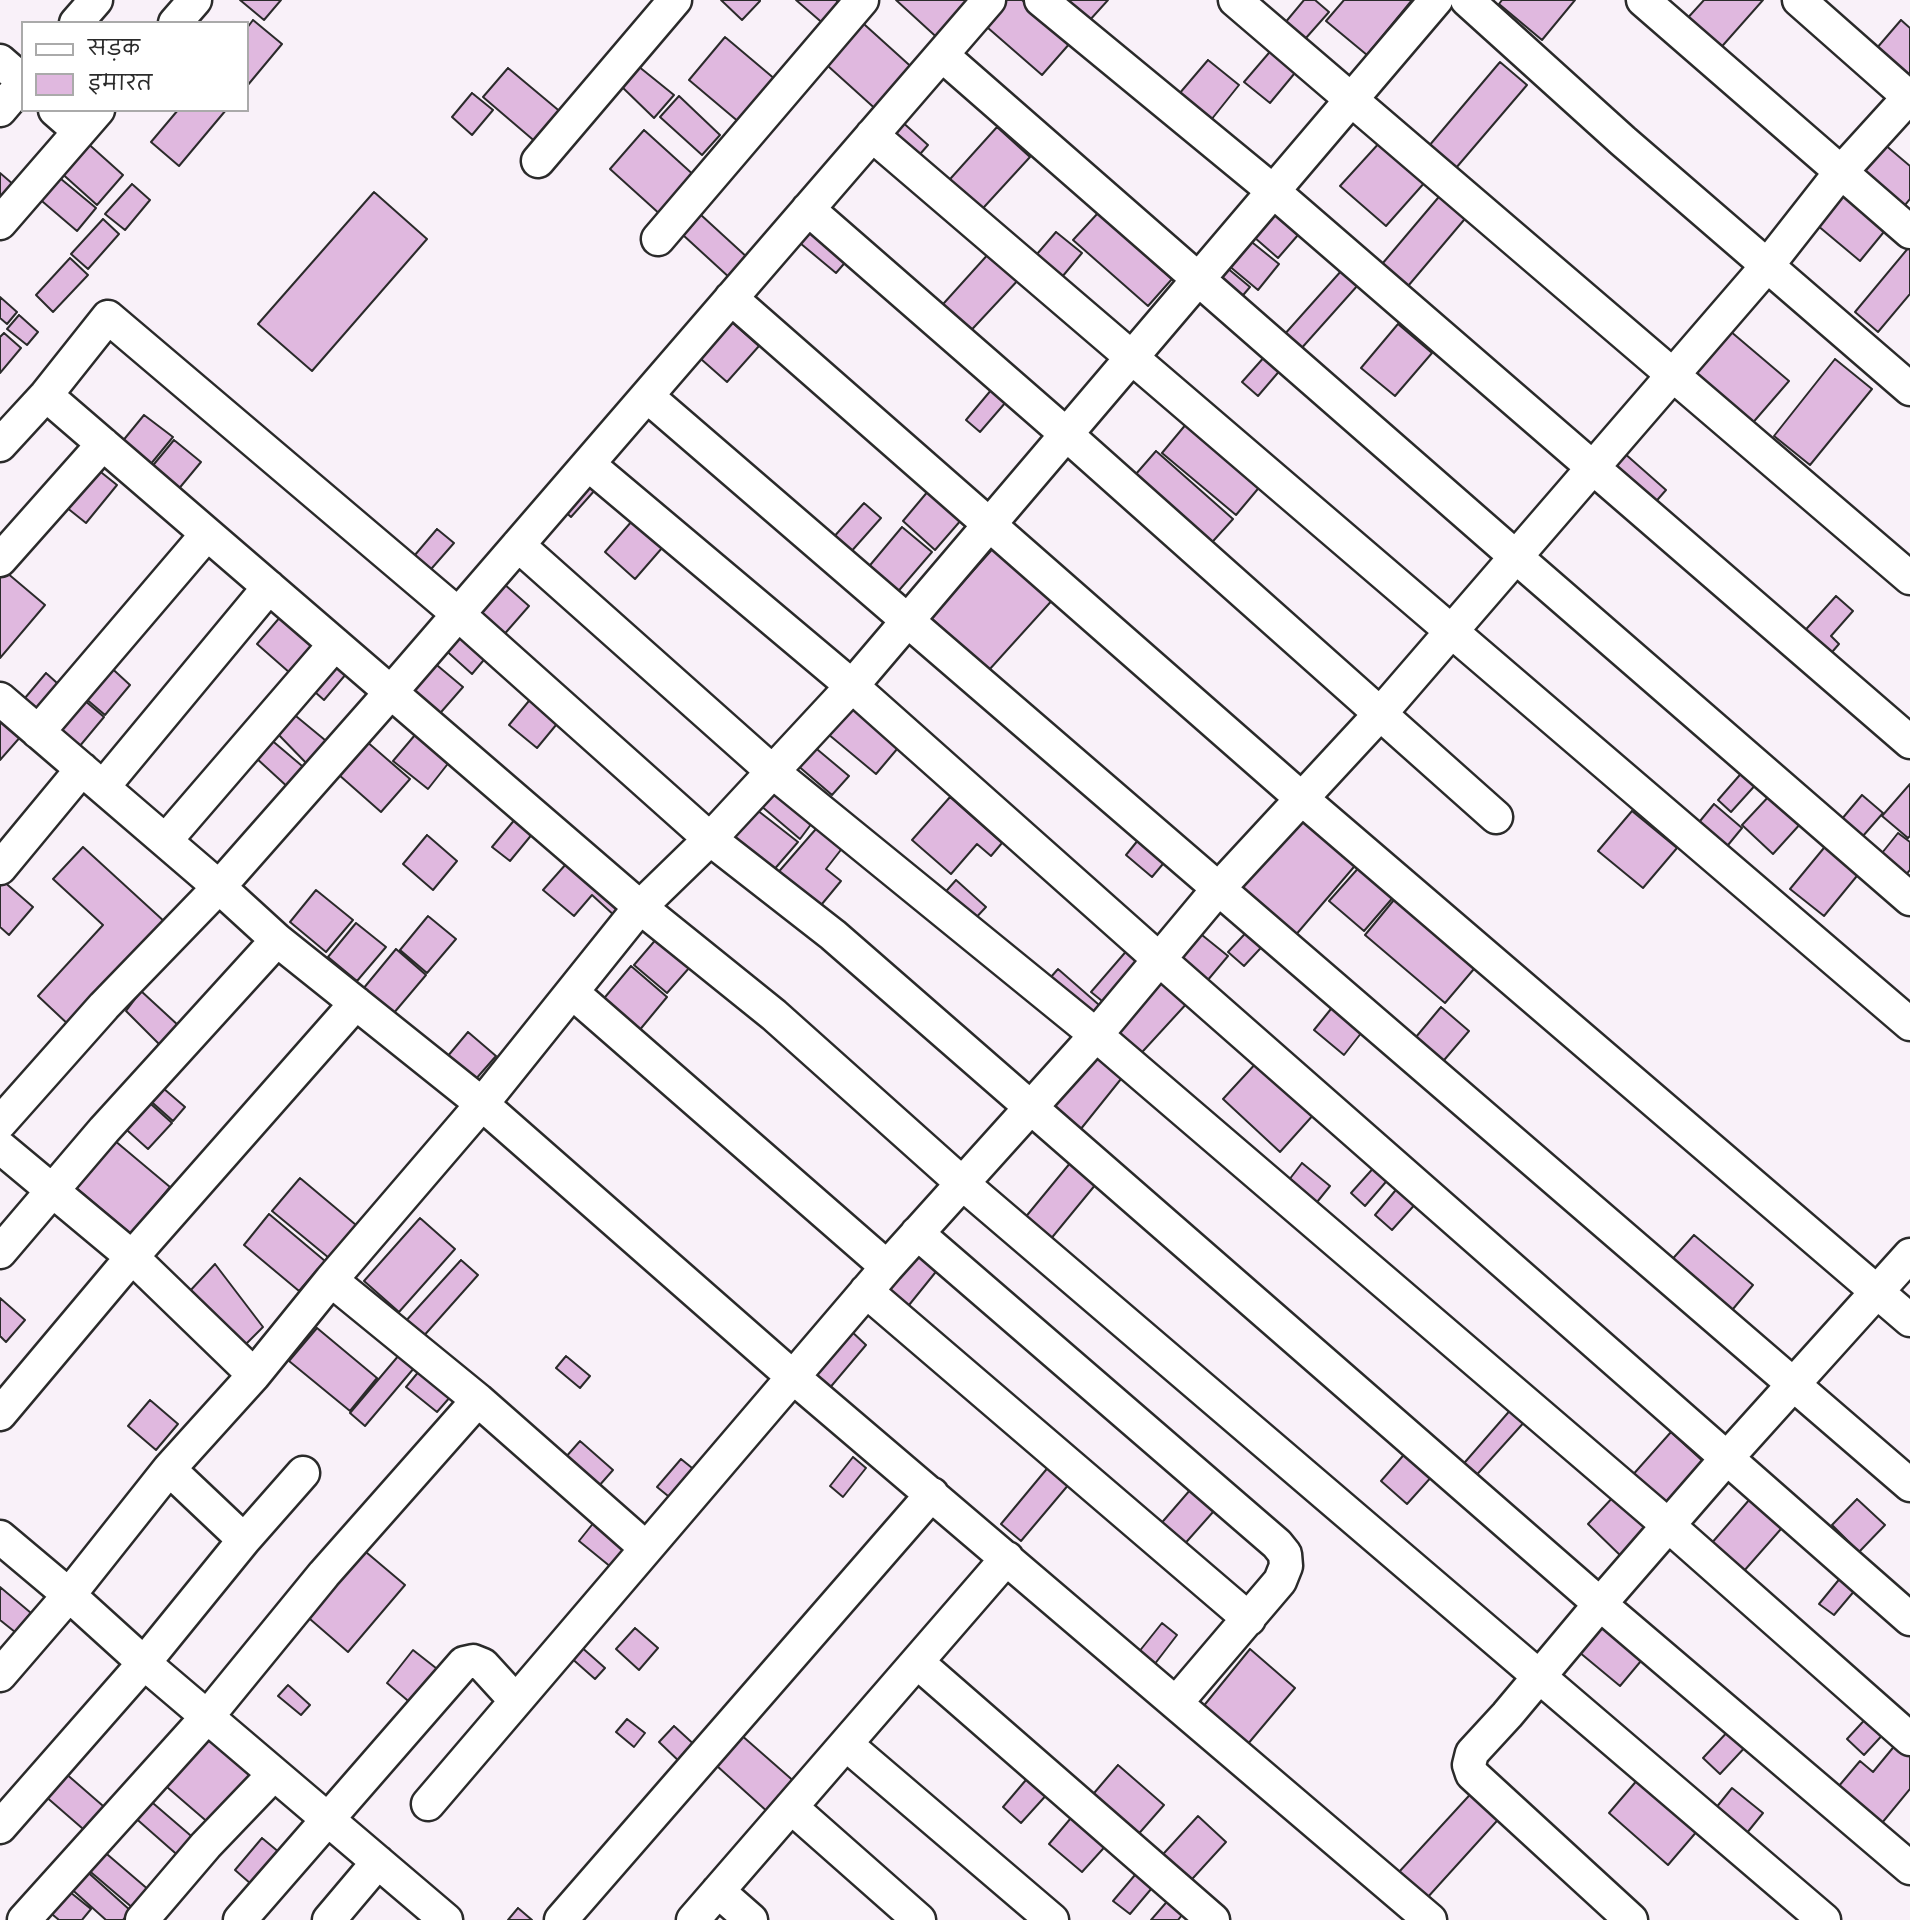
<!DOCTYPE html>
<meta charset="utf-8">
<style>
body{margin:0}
#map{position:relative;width:1910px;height:1920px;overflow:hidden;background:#f9f1f9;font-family:"Architects Daughter","Playpen Sans Deva",sans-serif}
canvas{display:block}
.legend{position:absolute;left:21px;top:21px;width:228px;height:91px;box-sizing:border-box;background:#fff;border:2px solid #aaa;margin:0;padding:9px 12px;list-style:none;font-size:21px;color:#2b2b2b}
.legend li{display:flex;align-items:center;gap:14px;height:35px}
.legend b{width:35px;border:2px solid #aaa}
</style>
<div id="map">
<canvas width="1910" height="1920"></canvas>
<ul class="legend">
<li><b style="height:9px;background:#fff"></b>सड़क</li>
<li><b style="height:19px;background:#e0b8df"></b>इमारत</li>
</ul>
</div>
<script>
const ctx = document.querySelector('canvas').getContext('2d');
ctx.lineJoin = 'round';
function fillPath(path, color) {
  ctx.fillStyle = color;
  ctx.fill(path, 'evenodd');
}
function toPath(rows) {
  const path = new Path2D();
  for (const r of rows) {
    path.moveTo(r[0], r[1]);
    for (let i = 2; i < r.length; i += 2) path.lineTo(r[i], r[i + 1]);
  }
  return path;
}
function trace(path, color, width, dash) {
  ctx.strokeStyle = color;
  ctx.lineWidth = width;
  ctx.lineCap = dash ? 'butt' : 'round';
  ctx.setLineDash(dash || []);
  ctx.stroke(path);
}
const building = toPath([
 [240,0,281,0,264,20,240,0],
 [721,0,760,0,760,1,742,20,721,0],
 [796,0,836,0,843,6,826,26,796,0],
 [896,0,977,0,943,43,896,0],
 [998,0,1022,0,1071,42,1042,75,980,21,998,0],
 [1065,0,1108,0,1089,21,1065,0],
 [1304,0,1315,0,1329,12,1298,47,1279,30,1304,0],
 [1344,0,1412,0,1367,55,1326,21,1344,0],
 [1502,0,1575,0,1542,40,1499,4,1502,0],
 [1704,0,1763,0,1717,52,1684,22,1704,0],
 [855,16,917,72,880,113,818,57,855,16],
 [253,20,282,44,247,86,247,28,253,20],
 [1901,20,1910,28,1910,83,1870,56,1901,20],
 [725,37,776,80,740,123,689,80,725,37],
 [1274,47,1299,68,1270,103,1244,82,1274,47],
 [1208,60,1239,85,1211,120,1179,94,1208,60],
 [1500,62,1527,85,1450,175,1423,153,1500,62],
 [638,66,674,95,654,118,620,85,638,66],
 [508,68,563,114,538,144,483,97,508,68],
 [472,93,493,110,472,135,452,117,472,93],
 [679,96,720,135,702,155,660,117,679,96],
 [178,110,226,110,179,166,151,142,178,110],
 [900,120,928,145,914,161,886,136,900,120],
 [997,127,1030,157,974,218,942,188,997,127],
 [644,130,697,178,662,216,610,169,644,130],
 [1877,138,1910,166,1910,199,1897,215,1848,173,1877,138],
 [84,140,123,175,97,205,58,170,84,140],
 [1381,141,1426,181,1386,226,1340,186,1381,141],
 [0,173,14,185,3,198,0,195,0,173],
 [55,174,96,208,77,231,36,196,55,174],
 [1844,182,1892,222,1860,261,1811,220,1844,182],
 [132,184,150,200,125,230,105,214,132,184],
 [374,192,427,239,312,371,258,324,374,192],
 [1443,192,1469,214,1403,292,1377,270,1443,192],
 [689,204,749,259,731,279,671,224,689,204],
 [1267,208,1298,235,1278,258,1247,231,1267,208],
 [1098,213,1172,279,1148,306,1073,240,1098,213],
 [103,219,119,234,88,269,71,254,103,219],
 [807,222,849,258,836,273,794,238,807,222],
 [1056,232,1082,253,1057,283,1031,261,1056,232],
 [1243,235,1279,264,1258,290,1222,260,1243,235],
 [1910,246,1910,294,1878,332,1855,312,1910,246],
 [991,251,1020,278,963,339,935,313,991,251],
 [70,258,88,275,53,312,36,295,70,258],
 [1220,262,1250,287,1233,307,1204,281,1220,262],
 [1342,270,1358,285,1291,360,1275,345,1342,270],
 [0,297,17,312,7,324,0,318,0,297],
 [19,315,38,332,27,345,7,329,19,315],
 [725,316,759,346,727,382,693,352,725,316],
 [1398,324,1432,353,1395,396,1361,368,1398,324],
 [1723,325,1789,381,1750,426,1684,371,1723,325],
 [4,333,21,348,0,373,0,337,4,333],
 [1266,355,1282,368,1258,396,1242,382,1266,355],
 [1835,359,1872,389,1810,465,1774,436,1835,359],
 [997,383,1012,395,980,432,966,420,997,383],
 [144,415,173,437,145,471,117,448,144,415],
 [1187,423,1262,484,1236,515,1162,453,1187,423],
 [174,440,201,462,177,491,150,469,174,440],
 [1615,445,1666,490,1652,506,1602,461,1615,445],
 [1156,451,1233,519,1206,549,1129,482,1156,451],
 [97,469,117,485,86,523,66,507,97,469],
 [584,479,595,490,571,517,559,506,584,479],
 [929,490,962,519,935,550,903,521,929,490],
 [864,503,881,518,849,554,832,539,864,503],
 [632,521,662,548,635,579,605,552,632,521],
 [902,527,932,552,895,595,866,570,902,527],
 [437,529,454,543,425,576,409,562,437,529],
 [997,544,1056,596,989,670,931,618,997,544],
 [0,567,45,605,0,658,0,567],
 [495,576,529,606,501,638,467,608,495,576],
 [1836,596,1853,611,1831,636,1839,644,1826,659,1800,636,1836,596],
 [287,609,320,638,290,673,257,644,287,609],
 [457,628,488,655,472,674,441,646,457,628],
 [335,653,352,667,324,700,307,685,335,653],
 [426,656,463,687,435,719,399,688,426,656],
 [105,662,130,685,105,715,78,692,105,662],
 [46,673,67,692,46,716,25,698,46,673],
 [77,694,104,717,79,747,52,725,77,694],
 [533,696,561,719,537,748,509,725,533,696],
 [854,702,903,742,876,774,828,734,854,702],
 [291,712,331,745,310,767,274,730,291,712],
 [0,715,22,735,0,760,0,715],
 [420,729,454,756,428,789,393,761,420,729],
 [358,734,410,779,381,812,330,767,358,734],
 [269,738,308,771,291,790,255,757,269,738],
 [812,745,849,776,832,795,796,764,812,745],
 [1745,769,1759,781,1731,812,1718,800,1745,769],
 [1910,784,1910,836,1908,838,1882,816,1910,784],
 [777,785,818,815,800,839,760,805,777,785],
 [1771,794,1802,822,1773,854,1742,825,1771,794],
 [1862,795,1883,813,1856,844,1836,826,1862,795],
 [950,797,1002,843,991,856,977,844,951,874,912,840,950,797],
 [1714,804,1742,828,1719,856,1691,832,1714,804],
 [757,810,798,842,772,872,734,837,757,810],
 [1300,811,1359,861,1294,937,1235,886,1300,811],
 [1632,811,1677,848,1643,888,1598,851,1632,811],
 [521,812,538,827,510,861,492,847,521,812],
 [822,822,847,842,826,869,841,881,817,910,775,876,822,822],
 [1147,829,1173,852,1152,877,1126,855,1147,829],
 [1898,833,1910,842,1910,870,1899,883,1874,863,1898,833],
 [427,835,457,861,433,890,403,864,427,835],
 [1828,843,1861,871,1824,916,1790,889,1828,843],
 [83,847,166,923,71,1027,38,996,103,925,53,879,83,847],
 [574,855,628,903,616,917,592,895,574,916,543,890,574,855],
 [1362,864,1396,894,1364,931,1329,901,1362,864],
 [2,880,33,907,9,935,0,927,0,883,2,880],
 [956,880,986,907,971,923,941,897,956,880],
 [316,890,353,920,326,952,290,922,316,890],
 [1398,895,1479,963,1445,1003,1365,935,1398,895],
 [428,916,456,939,427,973,400,950,428,916],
 [356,923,386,947,357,981,328,957,356,923],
 [1254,924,1270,938,1244,966,1228,952,1254,924],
 [664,930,697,959,667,993,634,965,664,930],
 [1197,931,1228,956,1207,981,1176,956,1197,931],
 [1129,948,1144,961,1107,1005,1091,992,1129,948],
 [396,949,426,975,393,1014,363,989,396,949],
 [631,966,667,997,638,1032,601,1002,631,966],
 [1058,969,1106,1011,1093,1027,1044,985,1058,969],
 [1160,974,1189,1001,1133,1062,1104,1035,1160,974],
 [141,991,179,1026,161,1046,126,1011,141,991],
 [1339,999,1369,1023,1344,1055,1314,1030,1339,999],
 [1441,1007,1469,1031,1439,1066,1411,1043,1441,1007],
 [468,1032,496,1056,475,1080,447,1057,468,1032],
 [1096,1043,1129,1069,1076,1135,1043,1109,1096,1043],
 [1258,1061,1315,1113,1280,1152,1223,1099,1258,1061],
 [156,1082,185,1107,173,1121,145,1096,156,1082],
 [143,1097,172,1123,148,1149,119,1123,143,1097],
 [108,1135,170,1187,131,1234,69,1182,108,1135],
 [1071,1162,1096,1184,1045,1246,1019,1225,1071,1162],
 [1302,1163,1330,1186,1309,1212,1282,1189,1302,1163],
 [1377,1164,1391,1176,1365,1206,1351,1193,1377,1164],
 [300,1178,356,1225,329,1258,272,1211,300,1178],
 [1400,1185,1418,1201,1392,1230,1375,1215,1400,1185],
 [269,1214,325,1261,299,1291,244,1245,269,1214],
 [420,1218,455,1249,399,1312,364,1281,420,1218],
 [1694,1235,1753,1285,1728,1315,1668,1264,1694,1235],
 [919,1243,943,1263,905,1310,881,1290,919,1243],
 [461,1260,478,1275,421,1339,404,1323,461,1260],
 [215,1264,263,1327,246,1344,189,1292,215,1264],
 [0,1298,25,1320,6,1342,0,1336,0,1298],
 [317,1328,377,1378,350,1411,289,1361,317,1328],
 [850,1330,866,1345,828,1390,811,1375,850,1330],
 [405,1348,420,1361,365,1426,350,1413,405,1348],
 [566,1356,590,1376,580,1388,556,1368,566,1356],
 [420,1370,451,1396,437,1412,406,1387,420,1370],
 [150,1400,178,1424,156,1450,128,1426,150,1400],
 [1513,1407,1527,1419,1472,1480,1459,1469,1513,1407],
 [1671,1432,1707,1465,1667,1511,1630,1478,1671,1432],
 [580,1441,613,1470,598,1487,565,1458,580,1441],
 [1408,1450,1434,1474,1407,1504,1381,1481,1408,1450],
 [853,1457,866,1468,843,1497,830,1486,853,1457],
 [681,1459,697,1472,673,1500,657,1487,681,1459],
 [1055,1459,1075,1477,1021,1541,1001,1524,1055,1459],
 [1197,1482,1221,1503,1181,1548,1158,1527,1197,1482],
 [1756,1492,1788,1521,1736,1580,1704,1552,1756,1492],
 [1615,1495,1652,1530,1624,1559,1588,1524,1615,1495],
 [1857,1499,1885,1525,1859,1552,1832,1525,1857,1499],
 [595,1521,633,1552,617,1572,579,1541,595,1521],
 [360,1547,405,1585,348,1652,303,1613,360,1547],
 [1846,1571,1861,1583,1834,1615,1819,1604,1846,1571],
 [0,1587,31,1613,15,1632,0,1620,0,1587],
 [1599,1616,1646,1655,1620,1686,1573,1647,1599,1616],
 [1162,1623,1177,1635,1154,1665,1138,1653,1162,1623],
 [635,1628,658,1648,639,1670,616,1649,635,1628],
 [579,1645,605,1668,595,1679,569,1656,579,1645],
 [1250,1649,1295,1688,1247,1745,1202,1708,1250,1649],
 [413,1650,441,1672,413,1705,387,1683,413,1650],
 [288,1685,310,1705,301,1715,278,1696,288,1685],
 [1871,1713,1888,1729,1864,1755,1847,1739,1871,1713],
 [627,1719,645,1733,634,1747,616,1732,627,1719],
 [210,1723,261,1768,211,1825,160,1781,210,1723],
 [674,1726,699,1749,683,1765,659,1742,674,1726],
 [1732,1727,1749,1743,1720,1774,1703,1758,1732,1727],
 [740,1734,797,1784,770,1814,717,1766,740,1734],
 [1901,1738,1910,1746,1910,1789,1877,1829,1833,1793,1860,1761,1873,1772,1901,1738],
 [1118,1765,1164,1805,1135,1838,1089,1799,1118,1765],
 [64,1772,110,1812,90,1835,44,1795,64,1772],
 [1031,1774,1050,1791,1021,1823,1003,1807,1031,1774],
 [1639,1778,1698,1830,1668,1865,1609,1813,1639,1778],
 [1477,1787,1505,1812,1427,1898,1399,1872,1477,1787],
 [1732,1788,1763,1813,1738,1844,1707,1819,1732,1788],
 [147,1798,197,1841,182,1859,132,1815,147,1798],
 [1076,1812,1110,1841,1082,1872,1049,1844,1076,1812],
 [1198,1816,1226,1842,1183,1889,1155,1863,1198,1816],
 [262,1838,286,1858,259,1891,235,1870,262,1838],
 [101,1849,150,1891,134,1909,86,1868,101,1849],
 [83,1868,131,1911,123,1920,106,1920,67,1885,83,1868],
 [1140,1869,1157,1882,1130,1914,1113,1901,1140,1869],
 [65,1888,91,1909,82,1920,59,1920,47,1910,65,1888],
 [1171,1897,1186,1910,1178,1920,1151,1920,1171,1897],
 [518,1908,532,1920,508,1920,518,1908]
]);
const street = toPath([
 [1041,0,1273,191,1910,742],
 [1235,0,1910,578],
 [1467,0,1623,141,1910,389],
 [1643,0,1910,232],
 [1799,0,1910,98],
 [76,23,96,0],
 [175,23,195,0],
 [942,55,1516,557,1910,899],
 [0,61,23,81],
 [0,110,23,83],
 [55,110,79,131],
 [872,135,1910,1024],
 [538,161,675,0],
 [808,209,1066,434,1496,817],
 [0,223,98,110],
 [658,239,862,0],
 [731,298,1301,798,1910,1320],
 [46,395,640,907,774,1015,963,1184,1824,1920],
 [647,396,1910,1485],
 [0,445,46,395,108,317,458,614,710,839,833,935,1600,1604,1910,1868],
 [588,464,852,686,1160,960,1910,1619],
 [518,545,773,772,1096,1035,1669,1526,1910,1739],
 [0,560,103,444],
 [0,699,219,887,277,940,482,1104,793,1377,1430,1920],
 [38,732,207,534],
 [103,787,269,587],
 [166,840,335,644],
 [0,868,82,769],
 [573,993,887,1267],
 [0,1123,104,1006,219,887,391,692,989,0],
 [0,1147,132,1257,254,1375],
 [917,1233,1277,1544,1285,1554,1286,1566,1280,1581,1176,1703],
 [0,1252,104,1130,277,940],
 [331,1280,478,1400,646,1548],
 [866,1291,1249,1619],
 [0,1414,132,1257,356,1003],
 [169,1469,244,1540],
 [0,1537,69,1595,144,1663,446,1920],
 [917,1662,1213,1920],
 [0,1675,69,1595,169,1469,254,1375,331,1280,482,1104,640,907,710,839,852,686,1436,0],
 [847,1745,1052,1920],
 [428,1804,887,1267,1096,1035,1218,889,1380,714,1767,266,1840,173,1910,96],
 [791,1807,919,1920],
 [0,1827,144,1663,244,1540,303,1473],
 [718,1891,751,1920],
 [24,1920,207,1717,324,1574,478,1400],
 [142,1920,206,1845,274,1774],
 [240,1920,464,1663,473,1661,483,1665,515,1700],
 [329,1920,378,1862],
 [561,1920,932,1494],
 [693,1920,1007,1558],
 [1631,1920,1472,1774,1469,1765,1472,1753,1507,1715,1600,1604,1726,1459,1910,1255]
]);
fillPath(building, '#e0b8df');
trace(building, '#2b2b2b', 2);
trace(street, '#2b2b2b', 37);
trace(street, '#fff', 32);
</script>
